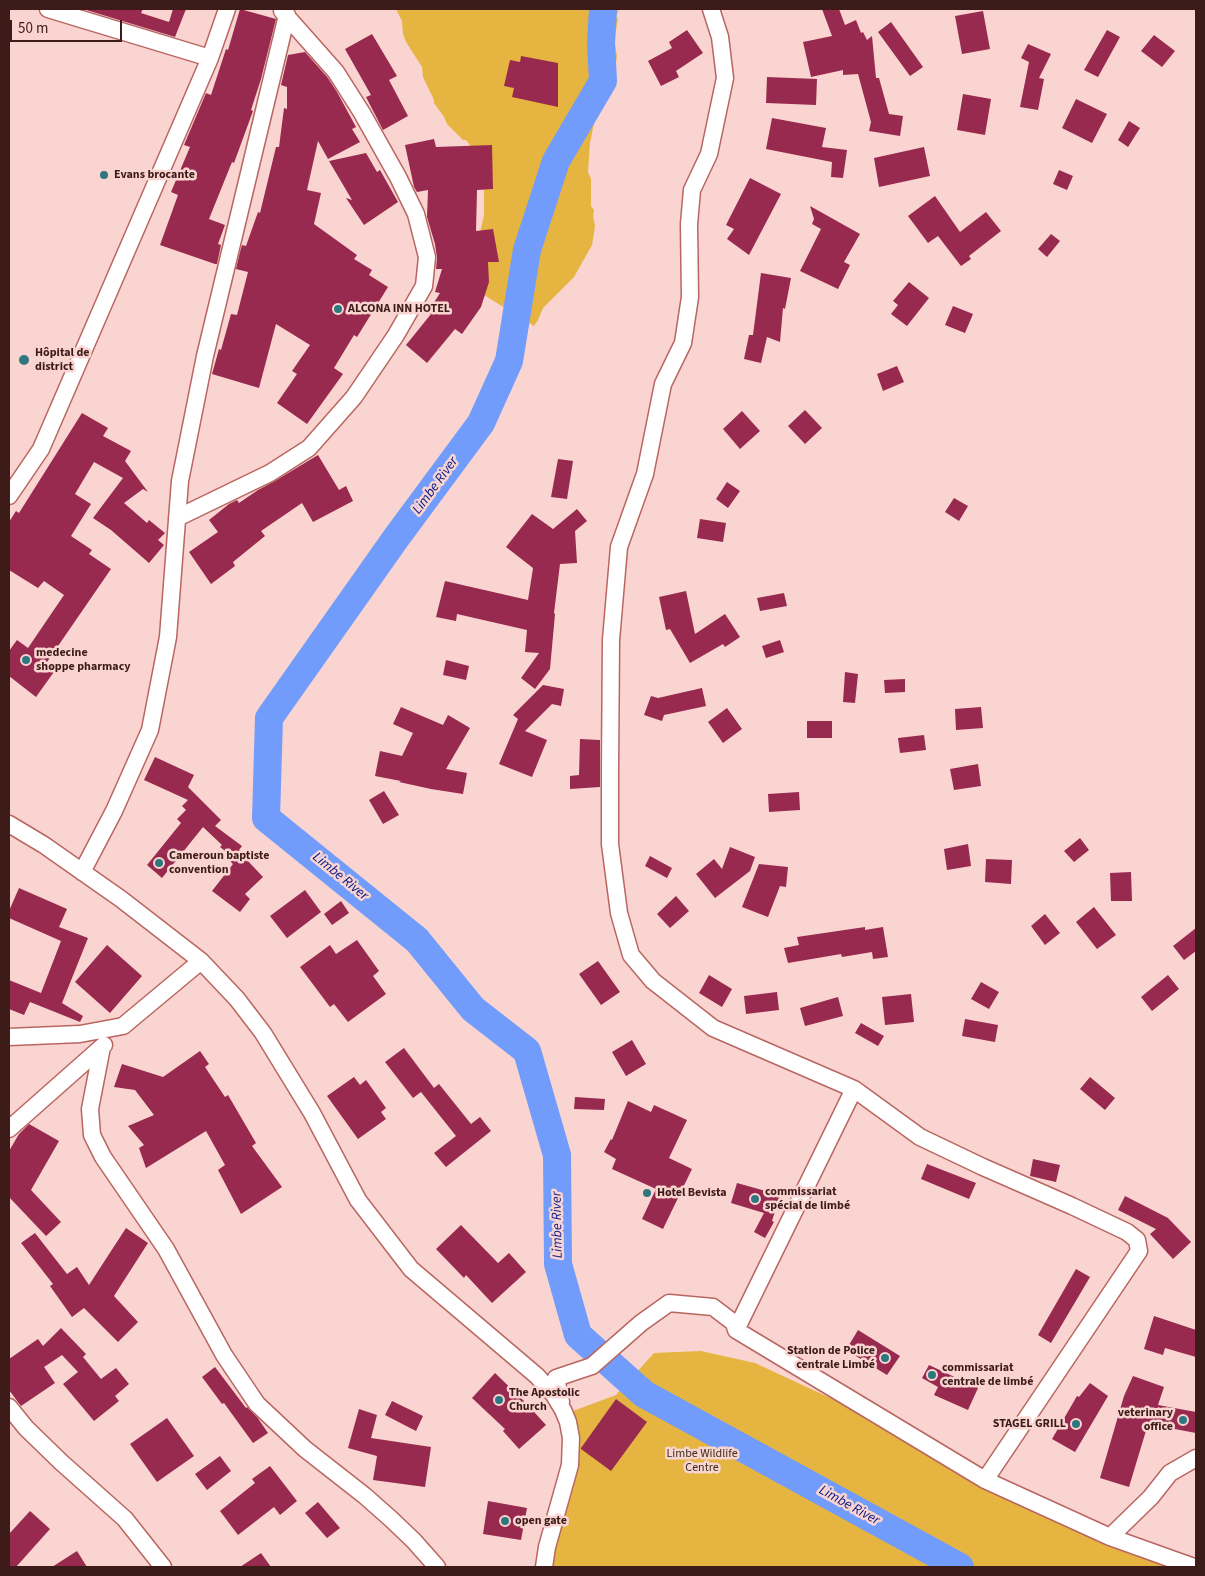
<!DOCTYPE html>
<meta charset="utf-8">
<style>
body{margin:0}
#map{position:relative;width:1205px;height:1576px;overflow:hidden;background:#fad4d0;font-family:"Source Sans 3",sans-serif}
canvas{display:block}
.frame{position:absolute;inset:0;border:10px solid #3d1b19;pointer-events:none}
.scale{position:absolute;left:10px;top:20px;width:112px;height:22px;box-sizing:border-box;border:2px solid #3d1b19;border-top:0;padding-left:6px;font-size:15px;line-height:18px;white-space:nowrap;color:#3d1b19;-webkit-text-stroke:4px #fad4d0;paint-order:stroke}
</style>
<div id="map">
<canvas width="1205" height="1576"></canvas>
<div class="frame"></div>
<div class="scale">50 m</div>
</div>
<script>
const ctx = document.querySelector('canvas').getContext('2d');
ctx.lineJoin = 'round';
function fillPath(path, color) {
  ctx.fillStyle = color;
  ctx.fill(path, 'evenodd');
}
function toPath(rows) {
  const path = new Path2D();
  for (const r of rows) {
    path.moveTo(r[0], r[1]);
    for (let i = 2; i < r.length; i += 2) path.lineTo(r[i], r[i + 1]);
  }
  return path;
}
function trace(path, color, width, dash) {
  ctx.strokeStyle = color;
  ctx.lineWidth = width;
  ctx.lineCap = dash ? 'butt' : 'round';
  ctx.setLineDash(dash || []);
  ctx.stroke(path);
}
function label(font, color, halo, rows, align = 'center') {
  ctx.font = font + ' "Source Sans 3",sans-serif';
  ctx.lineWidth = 5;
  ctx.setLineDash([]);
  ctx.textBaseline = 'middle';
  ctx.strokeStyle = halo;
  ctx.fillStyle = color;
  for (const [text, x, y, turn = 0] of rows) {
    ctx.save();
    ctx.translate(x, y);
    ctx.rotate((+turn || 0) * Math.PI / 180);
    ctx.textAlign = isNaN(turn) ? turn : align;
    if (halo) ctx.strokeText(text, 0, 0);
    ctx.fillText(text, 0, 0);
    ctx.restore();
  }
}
const green = toPath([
 [396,9,619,9,616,17,618,19,614,41,617,56,615,68,609,75,606,83,603,85,600,93,590,143,588,172,591,179,591,206,594,210,593,216,595,226,592,245,574,277,543,308,538,320,534,326,468,285,484,215,484,183,478,156,466,140,463,140,447,124,444,117,434,103,434,100,423,77,422,67,406,42,403,34,402,21],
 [701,1351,755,1363,1009,1481,1129,1539,1196,1567,549,1567,575,1423,573,1411,616,1395,654,1353]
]);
const river = toPath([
 [603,9,601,43,603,81,556,161,527,250,509,361,481,423,396,538,269,718,266,818,417,940,473,1009,527,1051,557,1155,558,1264,578,1335,644,1394,960,1567]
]);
const building = toPath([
 [83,9,143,9,141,13,169,22,173,9,186,9,175,37],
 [240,9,276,19,261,79,251,110,253,111,234,163,232,162,209,219,225,225,218,244,221,245,217,264,215,264,160,245,178,195,171,192,190,147,184,145,206,93,211,95,226,49,228,50],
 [822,9,839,9,845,25,856,20,861,33,863,32,867,40,872,36,876,78,879,78,889,114,903,116,900,136,869,131,871,122,858,74,843,75,843,70,811,77,803,42,832,36],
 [983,11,990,49,962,54,955,16],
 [891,22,923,67,910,76,878,32],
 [687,30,703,53,676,71,679,77,661,86,648,61,672,48,669,42],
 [1107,30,1120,37,1098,77,1084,70],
 [372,34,397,76,389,80,408,116,383,130,366,97,371,95,345,49],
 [1154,35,1175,51,1162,67,1141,51],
 [1028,44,1051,54,1039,78,1044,79,1038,110,1020,107,1029,62,1021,58],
 [305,52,328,78,337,92,356,127,352,129,360,142,328,159,318,141,307,190,321,193,314,224,357,255,354,259,372,270,369,275,388,287,357,337,354,335,334,368,343,374,307,424,277,403,297,374,292,371,310,345,276,324,259,388,212,374,219,349,221,350,231,314,237,315,248,272,236,269,240,252,242,245,246,246,258,212,260,213,276,147,279,147,284,108,287,109,287,87,281,85,288,55],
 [521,56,558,63,558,107,512,97,514,88,504,86,510,60,520,62],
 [767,77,817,79,816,105,766,103],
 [963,94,991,99,985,135,957,130],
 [1076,99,1107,114,1092,143,1062,128],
 [772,118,826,128,822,147,847,150,843,178,831,177,832,162,766,149],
 [1129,121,1140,128,1128,147,1118,140],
 [434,139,436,147,492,145,493,189,477,190,476,231,493,229,499,262,488,262,489,282,481,307,462,334,455,329,427,363,406,345,431,314,428,312,440,293,435,292,442,269,436,269,437,258,435,244,427,217,428,190,417,192,414,187,405,145],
 [924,147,930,176,879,187,874,158],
 [366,153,377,172,380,170,398,202,364,225,346,198,352,200,329,161],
 [1059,170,1073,176,1067,190,1053,184],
 [750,178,781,194,749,255,727,239,734,229,726,225],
 [935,196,960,232,986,212,1001,231,969,256,971,259,961,266,938,236,928,243,908,216],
 [810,206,860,234,844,262,850,265,838,289,800,271,821,229,812,224,814,219],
 [1051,234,1060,241,1047,257,1038,249],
 [761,273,791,278,785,309,783,308,780,342,767,337,761,363,744,359,749,335,753,335],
 [909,282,929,298,907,326,891,314,898,305,893,301],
 [953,306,973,314,965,333,945,325],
 [897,366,904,382,883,391,877,374],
 [805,410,822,428,805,444,788,426],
 [742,411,760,431,740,449,723,429],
 [82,413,108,428,103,436,131,451,125,461,148,492,143,489,124,503,147,523,149,520,165,533,158,540,164,545,149,563,111,530,93,518,123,478,94,462,75,494,91,504,71,536,92,550,89,554,111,569,47,662,56,669,36,697,9,676,9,651,17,640,28,648,64,595,44,581,38,588,9,570,9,522,16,511,19,513],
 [318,455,339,490,346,486,353,501,313,522,302,503,261,531,265,536,233,562,235,566,211,584,189,552,218,532,209,520,229,504,237,500,239,503,258,490,275,481],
 [558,459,573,461,567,499,551,497],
 [727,482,740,491,728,508,716,499],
 [954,498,968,506,959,521,945,512],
 [577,509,587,521,575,531,577,563,560,564,554,613,555,614,550,669,535,689,521,678,539,653,525,652,527,630,457,614,456,621,436,617,445,581,528,600,533,568,506,547,532,514,553,529],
 [700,519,726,523,723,542,697,538],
 [686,591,695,634,725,614,740,637,725,647,723,644,690,663,670,629,666,630,659,597],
 [784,593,787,606,760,611,757,598],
 [780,640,784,652,766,658,762,646],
 [446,660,469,666,466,680,443,675],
 [845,672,858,674,855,703,843,702],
 [905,679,905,692,885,693,884,680],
 [543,685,564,689,561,706,552,704,525,731,547,740,532,777,499,764,518,719,513,715],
 [702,688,706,706,664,715,662,721,644,715,651,696,658,698],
 [401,707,443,725,448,715,470,728,446,769,467,773,463,794,431,789,399,782,401,781,375,776,380,751,402,756,413,733,393,724],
 [981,707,983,728,956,730,955,709],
 [727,708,742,729,723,743,708,722],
 [807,721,832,721,832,738,807,738],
 [924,735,926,750,900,753,898,738],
 [580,739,600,740,600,787,570,789,570,776,579,775],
 [155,757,194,775,188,787,221,820,215,826,242,846,239,850,249,857,247,860,263,877,245,894,250,899,240,912,212,891,233,864,230,861,233,857,220,847,222,845,203,827,162,878,147,865,181,823,177,819,186,810,182,806,188,800,144,780],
 [978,764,981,786,954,790,950,769],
 [384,791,399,815,383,824,369,800],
 [799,792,800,810,769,812,768,794],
 [1080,838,1089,850,1074,862,1064,851],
 [968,844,971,866,947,870,944,849],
 [730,847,755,857,750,871,715,898,696,874,714,859,722,869],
 [650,856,672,868,667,878,645,866],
 [986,859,1012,860,1011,884,985,882],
 [759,864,788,867,786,887,780,886,768,917,742,907],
 [1131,872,1132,901,1111,901,1110,873],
 [19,888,67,909,59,927,88,938,62,1003,83,1016,80,1022,30,1002,24,1015,9,1009,9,980,41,993,61,941,9,918,9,911],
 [305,890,321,912,287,938,270,916],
 [676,896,689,911,670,928,657,914],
 [341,901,349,913,332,925,324,914],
 [1094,907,1116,935,1097,949,1076,922],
 [1045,914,1060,933,1045,945,1031,926],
 [865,927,865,930,883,927,888,957,873,959,872,952,842,957,841,954,788,963,784,948,799,945,797,937],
 [1196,928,1196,951,1184,960,1173,946],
 [357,940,379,971,373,976,386,994,348,1022,334,1004,330,1007,300,967,330,945,336,954],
 [107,945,142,976,110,1013,75,982],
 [598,961,620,992,601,1005,579,974],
 [709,975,732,989,722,1007,699,993],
 [1168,975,1179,989,1152,1011,1141,997],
 [981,982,999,992,989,1009,971,999],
 [777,992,779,1010,746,1014,744,996],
 [911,994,914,1022,885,1025,882,997],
 [838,997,843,1016,805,1026,800,1008],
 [965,1019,998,1025,995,1042,962,1036],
 [861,1023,884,1036,878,1046,855,1033],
 [632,1040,646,1064,626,1076,612,1052],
 [404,1048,434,1088,439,1084,471,1124,480,1117,491,1131,446,1167,434,1153,456,1136,421,1092,413,1098,385,1062],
 [200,1051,209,1064,205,1067,225,1097,228,1095,256,1143,252,1146,282,1187,241,1214,218,1170,225,1165,206,1131,146,1168,139,1148,144,1145,128,1126,154,1115,135,1090,114,1087,122,1064,163,1077],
 [354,1077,360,1085,366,1080,386,1108,381,1112,386,1119,358,1139,327,1096],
 [1090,1077,1115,1098,1105,1110,1080,1089],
 [575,1097,605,1099,604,1110,574,1109],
 [628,1101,651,1112,654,1105,687,1120,669,1158,692,1169,663,1229,642,1219,656,1189,612,1169,616,1159,604,1152,611,1139,612,1140],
 [29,1124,59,1141,31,1190,61,1222,46,1236,9,1197,9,1151,19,1134],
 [1033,1159,1060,1165,1056,1182,1030,1176],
 [927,1164,976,1183,969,1199,921,1179],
 [737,1183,780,1195,772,1221,774,1222,765,1238,754,1232,764,1213,731,1203],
 [1125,1196,1168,1218,1191,1242,1173,1259,1150,1234,1156,1229,1118,1210],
 [461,1225,498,1263,509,1253,526,1272,492,1303,466,1275,464,1278,436,1249],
 [126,1228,148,1243,114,1296,138,1322,118,1342,84,1308,72,1317,50,1286,53,1284,21,1243,35,1233,67,1274,77,1267,89,1285],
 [1076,1269,1090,1277,1051,1343,1038,1335],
 [1154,1316,1196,1330,1196,1357,1165,1348,1163,1355,1144,1349],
 [61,1328,86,1354,83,1357,101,1379,116,1368,129,1384,115,1396,119,1401,94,1421,63,1384,78,1372,62,1355,44,1367,55,1383,21,1406,9,1390,9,1359,38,1339,43,1346],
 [858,1330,900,1356,887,1375,846,1350],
 [929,1365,978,1388,968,1410,934,1395,938,1387,922,1378],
 [215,1367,246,1408,247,1407,257,1417,268,1433,253,1443,224,1403,222,1404,202,1377],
 [495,1373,525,1402,546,1425,519,1449,503,1431,505,1429,472,1398],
 [1133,1376,1164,1387,1158,1405,1196,1412,1196,1433,1148,1424,1129,1487,1100,1478,1124,1396],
 [1090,1383,1108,1396,1075,1452,1052,1439,1077,1396,1079,1397],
 [616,1399,647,1422,611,1471,581,1449,581,1448],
 [392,1401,423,1416,416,1431,385,1415],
 [359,1409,377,1415,371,1438,431,1447,425,1487,373,1480,377,1456,348,1448],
 [167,1418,194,1456,157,1482,130,1444],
 [220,1456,231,1471,207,1490,195,1474],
 [270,1466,297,1501,280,1515,274,1507,238,1535,220,1511,255,1483,252,1479],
 [488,1501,527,1508,521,1540,483,1534],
 [318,1502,340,1528,327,1538,305,1513],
 [30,1511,50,1529,16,1567,9,1567,9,1534],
 [77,1551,87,1567,52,1567],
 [261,1553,271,1567,240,1567]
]);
const minor = toPath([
 [48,9,210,58],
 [711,9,720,37,725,78,709,154,692,190,689,224,690,297,683,343,663,384,645,474,619,547,611,640,610,769,610,844,619,913,631,955,653,981,713,1028,854,1089,736,1330],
 [9,496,41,449,210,58,227,9],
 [177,518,270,473,309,448,354,397,396,335,424,286,427,257,416,214,398,177,362,113,336,72,282,11],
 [9,824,44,845,121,899,201,961,237,999,263,1033,312,1113,358,1200,411,1269,537,1376,554,1395,563,1410,568,1422,571,1438,570,1465,547,1547,544,1567],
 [82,872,114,811,150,730,168,637,180,481,205,356,287,15],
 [9,1037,80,1034,123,1026,201,961],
 [102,1047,90,1109,92,1135,103,1157,166,1249,224,1355,257,1404,305,1449,365,1496,391,1519,414,1541,437,1567],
 [854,1089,920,1137,983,1167,1072,1206,1127,1232,1137,1240,1139,1251,985,1480],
 [9,1129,104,1045],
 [561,1402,556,1378,592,1366,641,1323,669,1303,713,1307,734,1323,736,1330,985,1480,1110,1537,1194,1567],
 [9,1407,26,1428,61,1462,125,1519,163,1567],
 [1110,1537,1151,1497,1170,1473,1196,1458]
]);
const markers = [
 [104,175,5,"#2e777f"],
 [338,309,5,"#2e777f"],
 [24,360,6,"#2e777f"],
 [26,660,5,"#2e777f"],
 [159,863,5,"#2e777f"],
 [647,1193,5,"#2e777f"],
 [755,1199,5,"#2e777f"],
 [885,1358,5,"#2e777f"],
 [932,1375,5,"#2e777f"],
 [499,1400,5,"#2e777f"],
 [1183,1420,5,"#2e777f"],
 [1076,1424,5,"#2e777f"],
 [505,1521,5,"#2e777f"]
];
const poiNames = [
 ["Evans brocante",114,175],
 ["ALCONA INN HOTEL",348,309],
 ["Hôpital de",35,353],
 ["district",35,367],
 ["medecine",36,653],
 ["shoppe pharmacy",36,667],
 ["Cameroun baptiste",169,856],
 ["convention",169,870],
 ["commissariat",765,1192],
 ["spécial de limbé",765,1206],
 ["Hotel Bevista",657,1193],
 ["Station de Police",875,1351,"right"],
 ["centrale Limbé",875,1365,"right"],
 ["commissariat",942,1368],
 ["centrale de limbé",942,1382],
 ["The Apostolic",509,1393],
 ["Church",509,1407],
 ["veterinary",1173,1413,"right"],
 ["office",1173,1427,"right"],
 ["STAGEL GRILL",1066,1424,"right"],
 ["open gate",515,1521]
];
const parkNames = [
 ["Limbe Wildlife",702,1454],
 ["Centre",702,1468]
];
const waterNames = [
 ["Limbe River",436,486,-54],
 ["Limbe River",340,877,39],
 ["Limbe River",558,1225,-91],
 ["Limbe River",849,1506,29]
];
fillPath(green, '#e6b441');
trace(river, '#719cfb', 28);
fillPath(building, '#98294f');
trace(minor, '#b96661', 19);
trace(minor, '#fff', 16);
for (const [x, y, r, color] of markers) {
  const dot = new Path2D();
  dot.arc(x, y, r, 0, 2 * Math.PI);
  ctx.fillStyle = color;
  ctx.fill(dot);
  trace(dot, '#fad4d0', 2);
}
label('bold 12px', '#3d1b19', '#fad4d0', poiNames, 'left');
label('12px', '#3a301c', '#fad4d0', parkNames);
label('italic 14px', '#021987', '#fad4d0', waterNames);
</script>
